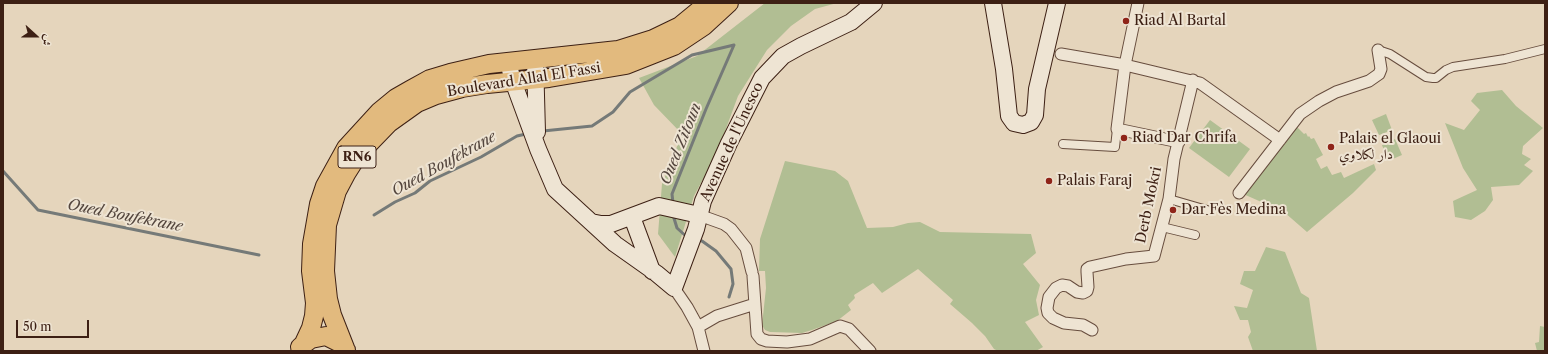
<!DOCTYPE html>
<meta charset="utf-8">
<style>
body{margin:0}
#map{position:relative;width:1548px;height:354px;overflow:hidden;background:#e5d5bc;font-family:"Libre Caslon Text",Amiri,serif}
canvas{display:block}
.frame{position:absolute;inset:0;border:4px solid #3d2014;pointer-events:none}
.north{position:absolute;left:16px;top:16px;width:40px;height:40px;-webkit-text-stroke:3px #eee4d3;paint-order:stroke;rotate:111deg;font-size:11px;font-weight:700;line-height:16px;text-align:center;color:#3d2014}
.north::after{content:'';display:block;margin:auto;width:14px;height:18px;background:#3d2014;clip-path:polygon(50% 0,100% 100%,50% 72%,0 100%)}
.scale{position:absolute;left:16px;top:320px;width:73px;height:18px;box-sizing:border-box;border:2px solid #3d2014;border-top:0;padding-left:5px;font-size:12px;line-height:14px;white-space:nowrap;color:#3d2014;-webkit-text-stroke:3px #eee4d3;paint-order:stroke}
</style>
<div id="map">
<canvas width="1548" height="354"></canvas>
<div class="frame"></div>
<div class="north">ش</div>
<div class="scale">50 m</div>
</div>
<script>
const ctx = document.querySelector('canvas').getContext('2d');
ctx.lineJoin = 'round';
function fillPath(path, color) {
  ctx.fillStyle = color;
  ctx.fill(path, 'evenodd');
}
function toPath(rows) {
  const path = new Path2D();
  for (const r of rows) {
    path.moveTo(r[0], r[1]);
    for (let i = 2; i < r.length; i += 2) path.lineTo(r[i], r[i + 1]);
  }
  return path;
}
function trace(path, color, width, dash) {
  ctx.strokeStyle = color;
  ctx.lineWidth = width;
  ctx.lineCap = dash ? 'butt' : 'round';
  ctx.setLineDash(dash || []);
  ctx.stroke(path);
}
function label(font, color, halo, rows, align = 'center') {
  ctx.font = font + ' "Libre Caslon Text",Amiri,serif';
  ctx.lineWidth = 4;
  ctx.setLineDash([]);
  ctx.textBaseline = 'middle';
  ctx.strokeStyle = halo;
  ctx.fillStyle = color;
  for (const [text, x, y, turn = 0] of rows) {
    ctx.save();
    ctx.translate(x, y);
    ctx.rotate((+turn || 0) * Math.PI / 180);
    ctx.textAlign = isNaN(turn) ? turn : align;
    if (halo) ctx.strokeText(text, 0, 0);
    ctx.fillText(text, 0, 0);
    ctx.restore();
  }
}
const green = toPath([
 [765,3,837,3,815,9,791,26,767,50,738,96,717,153,694,196,675,257,658,234,662,184,682,134,654,105,639,78,697,56],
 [1502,90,1516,106,1543,128,1523,146,1522,154,1531,159,1524,165,1533,171,1519,185,1491,187,1493,200,1485,211,1471,220,1455,217,1453,201,1477,190,1463,168,1445,123,1464,130,1480,110,1471,101,1477,93],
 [1386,114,1392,130,1379,135,1372,120],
 [1210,120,1250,149,1229,177,1189,148],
 [1296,126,1304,134,1306,133,1308,137,1309,136,1311,139,1314,138,1323,155,1316,159,1321,169,1327,166,1332,175,1341,172,1344,178,1374,164,1376,170,1353,193,1307,232,1284,212,1241,193],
 [1395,139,1402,155,1388,161,1382,145],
 [785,161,835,171,848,181,867,228,893,227,908,223,920,222,940,232,1031,234,1036,253,1023,264,1040,285,1036,300,1039,315,1025,322,1043,347,1036,351,998,351,994,349,985,336,972,323,950,304,953,300,918,269,882,293,873,283,854,295,855,298,848,305,851,310,837,321,812,330,802,333,770,332,765,330,762,325,766,288,765,271,759,271,760,239],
 [1266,247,1285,252,1301,293,1309,298,1317,351,1253,351,1248,337,1251,332,1248,320,1240,320,1234,306,1247,308,1253,290,1240,284,1244,271,1255,271],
 [1540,326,1545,327,1545,351,1537,351,1535,343,1539,342]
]);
const stream = toPath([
 [543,131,592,126,613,112,630,92,692,55,734,45],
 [3,171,38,210,259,255],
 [673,203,672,194,706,109,734,45],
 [374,215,395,202,415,193,430,181,481,157,517,136,526,134],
 [673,215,677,228,688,238],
 [697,240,702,241,716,251,731,269,733,284,729,297]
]);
const pedestrian = toPath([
 [1378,50,1390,54,1426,77,1433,78,1436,78,1446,70,1453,67,1505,59,1545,49],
 [1063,144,1115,147,1117,129],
 [1169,199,1207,210],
 [1162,227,1195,235]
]);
const minor = toPath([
 [1138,3,1125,65,1117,129,1179,142],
 [1061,54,1125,65,1200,83,1280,140],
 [1239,193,1300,114,1319,101,1336,92,1369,81,1379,74,1381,69,1378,50],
 [699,215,724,224,731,229,746,248,752,272],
 [753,276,757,334,761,339,767,341,787,342,810,339,840,326,849,329,870,351],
 [674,288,687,307,698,327,704,351],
 [698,327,717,316,755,304],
 [1092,330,1083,325,1064,323,1053,318,1048,313,1047,308,1049,297,1056,288,1062,285,1068,286,1077,292,1083,293,1087,291,1088,287,1087,272,1087,269,1090,267,1126,259,1154,256,1169,199,1174,159,1193,80]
]);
const secondary = toPath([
 [993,3,1004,69,1009,116,1014,123,1023,125,1031,122,1035,115,1037,89,1057,3],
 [535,59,537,132],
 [508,62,513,81,538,149,555,189,615,244,656,273,674,288,696,229,703,201,729,143,762,78,783,56,801,46,851,22,874,3],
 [632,217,652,271],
 [591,222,601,224,611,224,659,206,699,215]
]);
const primary = toPath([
 [304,343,311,328,314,316,315,303,311,271,312,244,319,204,325,186,346,148,379,112,396,98,410,90,430,79,450,73,489,64,618,50,653,39,680,26,708,3],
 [300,347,311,339,326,336,340,343,346,350],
 [345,348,332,315,328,299,325,271,327,225,337,191,346,174,358,155,389,123,417,103,436,95,462,88,487,84,549,78,626,65,674,46,704,26,729,3]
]);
const markers = [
 [1126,21,4,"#8f2418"],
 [1124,138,4,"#8f2418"],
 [1331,147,4,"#8f2418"],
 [1049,181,4,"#8f2418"],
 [1173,210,4,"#8f2418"]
];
const shields = [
 [357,157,38]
];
const shieldNames = [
 ["RN6",357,157]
];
const poiNames = [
 ["Riad Al Bartal",1134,21],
 ["Riad Dar Chrifa",1132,138],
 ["Palais el Glaoui",1339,139],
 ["دار لكلاوي",1339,155],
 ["Palais Faraj",1057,181],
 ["Dar Fès Medina",1181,210]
];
const streetNames = [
 ["Boulevard Allal El Fassi",524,80,-9],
 ["Avenue de l'Unesco",732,142,-65],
 ["Derb Mokri",1149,205,-78]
];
const waterNames = [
 ["Oued Zitoun",681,144,-68],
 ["Oued Boufekrane",444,164,-29],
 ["Oued Boufekrane",125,216,11]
];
fillPath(green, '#b1be93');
trace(stream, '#757a78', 3);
trace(pedestrian, '#674d3e', 10);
trace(minor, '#674d3e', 13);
trace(secondary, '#3d2014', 18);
trace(primary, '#3d2014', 20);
trace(pedestrian, '#eee4d3', 8);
trace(minor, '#eee4d3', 11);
trace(secondary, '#eee4d3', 16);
trace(primary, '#e2ba7e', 18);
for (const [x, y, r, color] of markers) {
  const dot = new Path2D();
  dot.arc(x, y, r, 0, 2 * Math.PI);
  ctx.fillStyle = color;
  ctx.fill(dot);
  trace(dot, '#eee4d3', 1.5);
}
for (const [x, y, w] of shields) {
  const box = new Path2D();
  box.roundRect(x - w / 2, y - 11, w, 22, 3);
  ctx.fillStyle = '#eee4d3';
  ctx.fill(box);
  trace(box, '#3d2014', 1);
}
label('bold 13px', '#3d2014', null, shieldNames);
label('14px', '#3d2014', '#eee4d3', poiNames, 'left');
label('14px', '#3d2014', '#eee4d3', streetNames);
label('italic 15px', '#54463e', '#eee4d3', waterNames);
</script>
